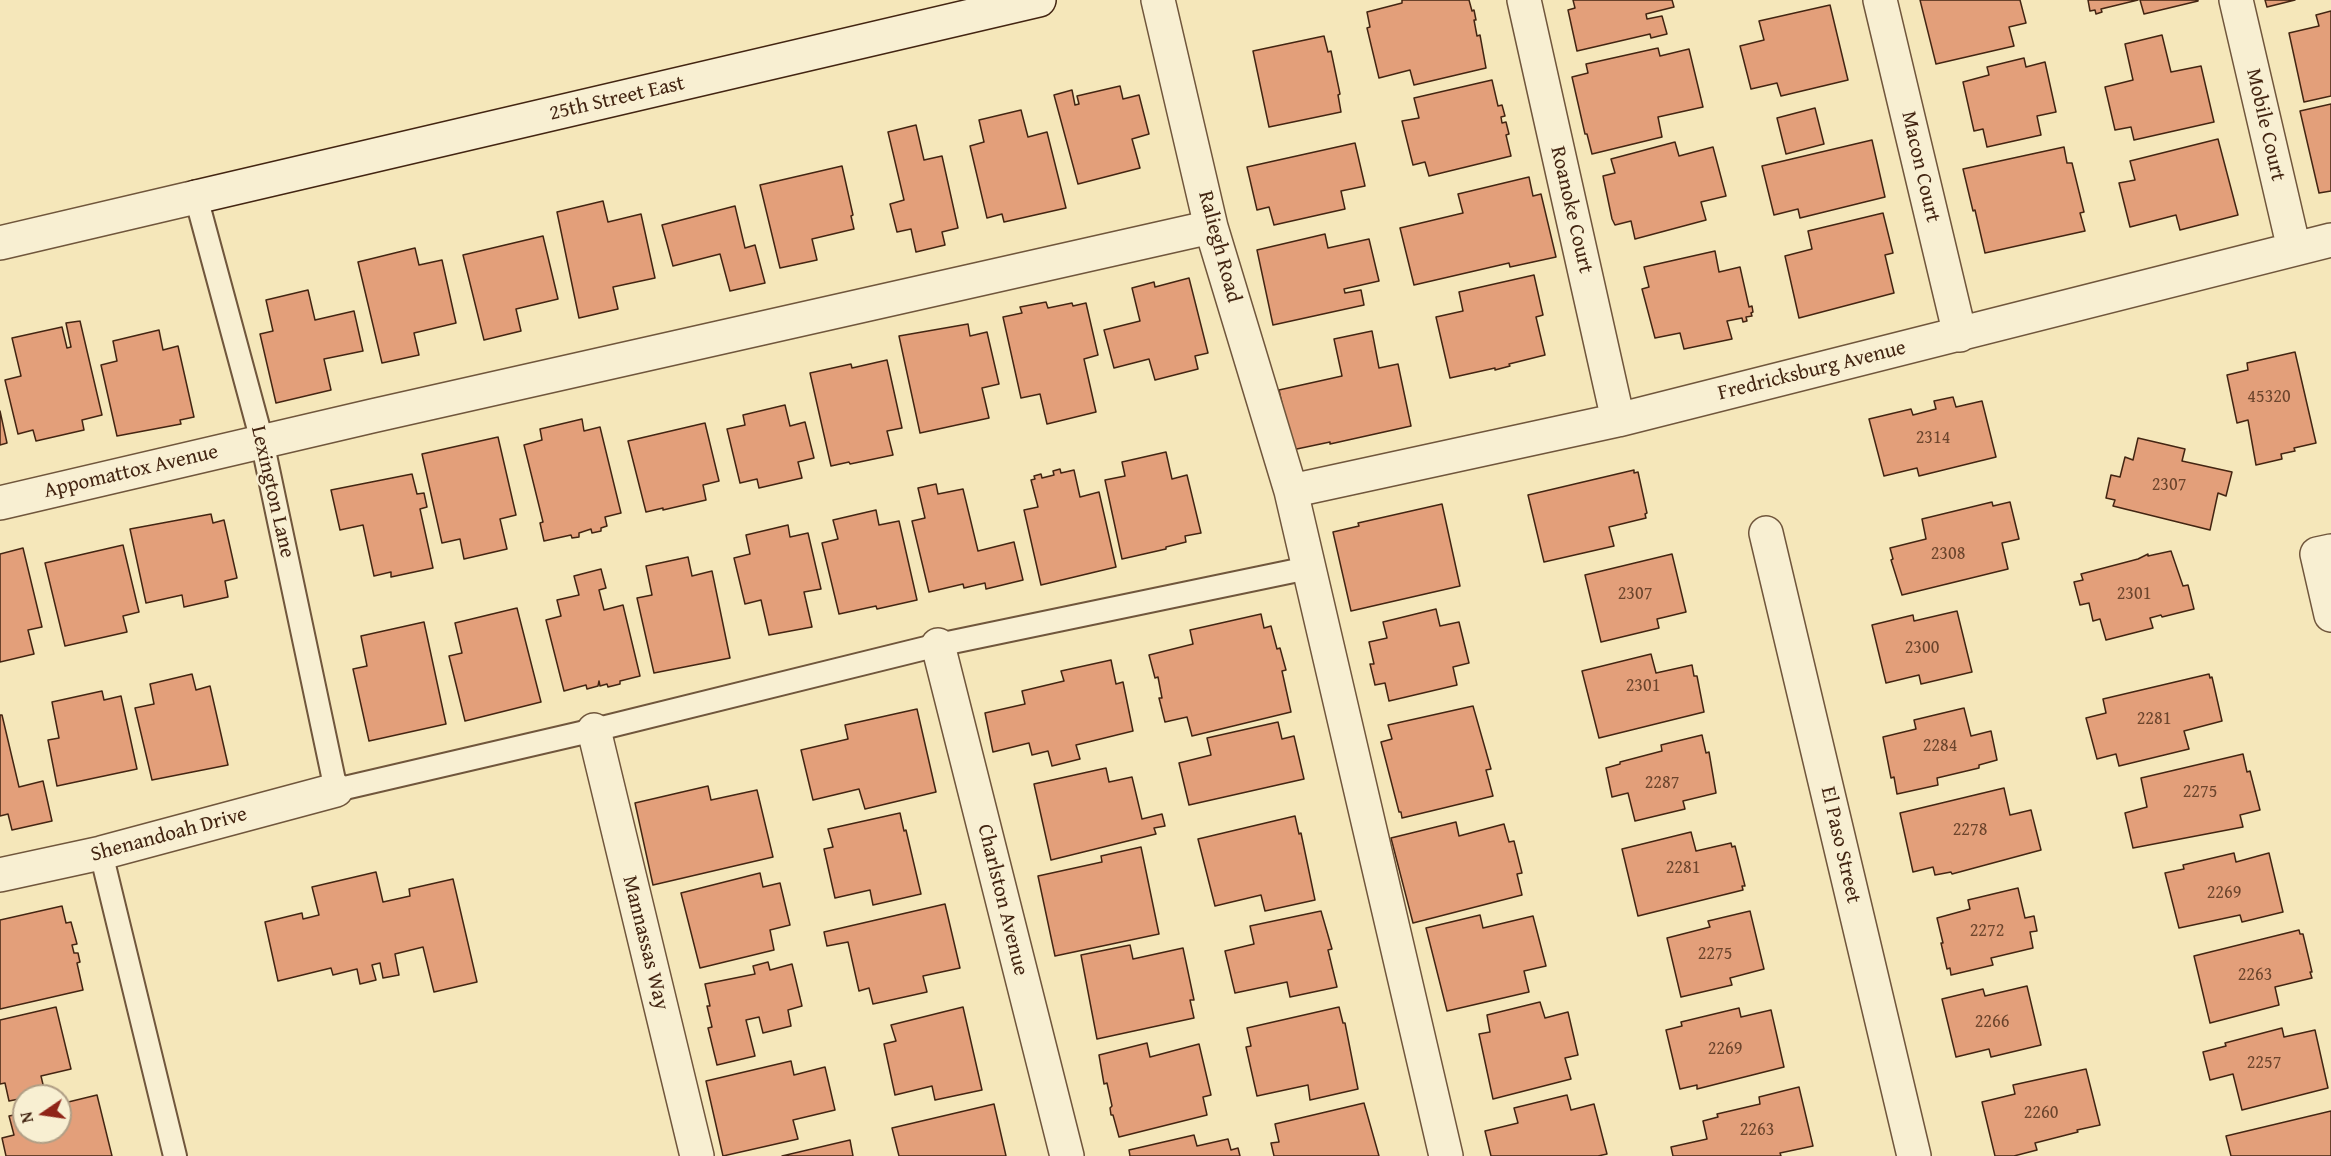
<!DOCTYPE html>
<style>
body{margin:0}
#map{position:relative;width:2331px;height:1156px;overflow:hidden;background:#f5e7ba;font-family:"Gentium Book Plus",serif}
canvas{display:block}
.north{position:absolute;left:12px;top:1084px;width:60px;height:60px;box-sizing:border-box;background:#f8efd2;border:2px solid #b09e85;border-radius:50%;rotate:257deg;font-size:16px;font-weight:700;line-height:24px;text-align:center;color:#432512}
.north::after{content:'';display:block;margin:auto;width:21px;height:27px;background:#8f2418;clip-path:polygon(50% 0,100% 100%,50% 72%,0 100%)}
</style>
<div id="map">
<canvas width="2331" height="1156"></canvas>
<div class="north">N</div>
</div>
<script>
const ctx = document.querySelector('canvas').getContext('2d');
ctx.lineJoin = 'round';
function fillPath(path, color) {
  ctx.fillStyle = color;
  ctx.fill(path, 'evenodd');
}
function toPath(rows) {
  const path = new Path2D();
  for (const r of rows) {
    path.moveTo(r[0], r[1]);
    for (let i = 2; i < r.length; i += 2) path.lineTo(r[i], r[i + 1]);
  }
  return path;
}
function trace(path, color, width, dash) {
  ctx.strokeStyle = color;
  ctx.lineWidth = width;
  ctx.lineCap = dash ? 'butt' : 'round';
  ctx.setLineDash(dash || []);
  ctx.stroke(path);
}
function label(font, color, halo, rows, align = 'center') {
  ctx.font = font + ' "Gentium Book Plus",serif';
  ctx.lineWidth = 5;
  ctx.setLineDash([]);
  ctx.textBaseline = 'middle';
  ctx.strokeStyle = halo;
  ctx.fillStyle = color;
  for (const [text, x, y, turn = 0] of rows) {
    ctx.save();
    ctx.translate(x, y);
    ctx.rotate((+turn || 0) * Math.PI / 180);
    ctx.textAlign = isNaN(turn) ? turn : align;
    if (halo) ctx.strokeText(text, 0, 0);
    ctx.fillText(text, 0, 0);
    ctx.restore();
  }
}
const building = toPath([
 [1402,0,1469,0,1472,11,1474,10,1476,20,1474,20,1477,36,1480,35,1486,68,1414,85,1410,70,1379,78,1367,28,1370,27,1367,12,1402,3,1402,0],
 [1573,0,1672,0,1674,7,1646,14,1647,19,1662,16,1667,34,1651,38,1650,34,1577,51,1568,10,1575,8,1573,0],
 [1920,0,2020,0,2026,23,2009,27,2014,46,1936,64,1920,0],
 [2088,0,2138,0,2101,9,2102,12,2096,14,2095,10,2090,11,2088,0],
 [2140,0,2198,0,2198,1,2144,14,2140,0],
 [2265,0,2295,0,2267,7,2265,0],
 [1830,5,1848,80,1781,96,1777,83,1751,89,1740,46,1764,40,1759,21,1830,5],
 [2331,11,2331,96,2304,102,2289,33,2319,26,2316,15,2331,11],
 [2162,35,2171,72,2201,66,2214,122,2134,140,2131,127,2115,130,2105,87,2133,80,2125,44,2162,35],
 [1324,36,1328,52,1331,51,1340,94,1338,95,1341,112,1269,127,1253,51,1324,36],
 [1658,48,1660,56,1689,49,1703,107,1658,117,1662,137,1592,154,1587,134,1585,134,1572,77,1588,73,1586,64,1658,48],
 [2024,58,2026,67,2045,62,2056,112,2037,116,2041,135,1987,147,1983,129,1974,131,1963,82,1989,75,1987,67,2024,58],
 [1492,80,1498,106,1502,105,1505,116,1501,117,1502,123,1506,122,1509,134,1506,135,1511,156,1429,176,1425,162,1413,165,1402,121,1419,118,1414,98,1492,80],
 [1120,86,1123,99,1139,95,1149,134,1132,139,1140,168,1078,184,1054,95,1072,90,1075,105,1079,104,1077,96,1120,86],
 [2331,104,2331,191,2319,193,2300,111,2331,104],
 [1815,108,1824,144,1786,154,1777,118,1815,108],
 [1021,110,1028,137,1047,132,1066,208,1004,222,1002,214,987,218,970,146,984,142,979,120,1021,110],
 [916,125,924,160,942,156,958,228,942,232,945,245,916,252,911,229,897,232,890,204,904,200,888,132,916,125],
 [2218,139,2238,215,2180,230,2176,215,2130,227,2119,183,2135,180,2130,161,2218,139],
 [1872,140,1885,197,1800,218,1798,209,1774,215,1762,166,1872,140],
 [1675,142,1679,156,1713,147,1726,196,1701,202,1706,220,1635,239,1631,221,1615,225,1612,219,1603,176,1615,173,1611,159,1675,142],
 [1355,143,1365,186,1341,191,1345,209,1274,225,1269,207,1257,210,1247,167,1355,143],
 [2064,147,2067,163,2072,163,2084,212,2080,213,2085,231,1985,253,1975,210,1973,211,1963,169,2064,147],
 [842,166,853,215,851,216,854,229,812,239,817,260,780,268,760,185,842,166],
 [1529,177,1533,196,1541,194,1556,257,1510,267,1509,263,1414,285,1400,228,1463,213,1458,194,1529,177],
 [603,201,608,222,641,214,655,278,613,287,618,309,579,318,557,212,603,201],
 [735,206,745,248,755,245,765,283,730,291,720,254,673,266,662,225,735,206],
 [1883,213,1893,253,1885,255,1894,293,1799,318,1785,256,1812,249,1808,231,1883,213],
 [1325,234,1328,248,1369,239,1379,281,1344,289,1345,293,1361,290,1364,305,1273,325,1257,250,1325,234],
 [543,236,558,299,516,309,521,331,484,340,463,255,543,236],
 [415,248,419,265,442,260,456,323,414,333,419,355,382,363,358,262,415,248],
 [1715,251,1719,272,1740,267,1749,307,1752,306,1753,312,1751,313,1752,316,1746,317,1747,321,1743,322,1742,318,1727,321,1732,339,1684,349,1680,333,1655,338,1642,289,1649,287,1644,267,1715,251],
 [1534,275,1543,315,1536,317,1545,355,1509,364,1510,366,1495,370,1495,368,1450,378,1436,317,1463,311,1459,292,1534,275],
 [1189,278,1208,353,1195,356,1198,369,1155,380,1149,359,1114,368,1104,330,1140,321,1132,288,1154,282,1155,287,1189,278],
 [308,290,315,320,354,311,363,351,324,359,331,390,276,403,260,334,273,331,266,300,308,290],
 [1046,302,1048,308,1072,303,1073,306,1086,303,1098,355,1084,359,1096,412,1047,424,1040,394,1021,398,1003,317,1022,313,1020,307,1046,302],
 [80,321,102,415,82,420,84,430,36,441,33,430,18,434,5,380,21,376,12,338,62,327,67,348,71,347,66,323,80,321],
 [968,324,970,336,987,332,999,384,982,388,989,418,920,433,899,336,968,324],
 [159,330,163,350,178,346,194,417,180,420,181,424,117,436,101,365,117,361,113,341,159,330],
 [1372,331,1379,368,1398,364,1411,426,1330,444,1330,442,1292,450,1279,390,1342,376,1334,339,1372,331],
 [2295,352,2316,443,2294,448,2295,451,2281,454,2282,459,2256,465,2248,420,2237,423,2227,375,2248,370,2247,363,2295,352],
 [887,360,902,428,887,431,893,455,850,464,849,462,831,466,810,373,851,364,852,368,887,360],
 [1953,397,1956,407,1982,401,1996,457,1919,476,1917,468,1884,476,1869,419,1911,409,1913,415,1936,409,1934,401,1953,397],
 [785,405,790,426,805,422,814,458,798,462,802,478,759,488,757,479,740,483,727,429,745,425,743,415,785,405],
 [0,411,7,443,0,445,0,411],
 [582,419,584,431,600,427,621,513,605,517,607,526,601,528,601,531,592,533,591,529,579,533,579,537,572,538,571,535,544,541,540,523,543,522,524,445,542,440,540,429,582,419],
 [705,423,719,481,703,485,706,500,663,510,663,508,646,512,628,441,705,423],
 [498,437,516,515,500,519,507,549,464,559,460,539,442,543,422,454,498,437],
 [2138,438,2185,449,2182,461,2232,472,2226,496,2218,493,2210,530,2113,506,2115,500,2106,498,2111,475,2120,477,2125,457,2133,460,2138,438],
 [1166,452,1172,479,1187,475,1201,533,1185,536,1186,542,1166,547,1166,549,1122,559,1105,480,1125,476,1122,462,1166,452],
 [1060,469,1061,473,1074,470,1080,497,1099,492,1116,567,1041,585,1024,510,1038,507,1031,480,1035,479,1034,476,1041,474,1042,478,1054,475,1053,471,1060,469],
 [1634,470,1634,473,1638,472,1647,513,1645,514,1646,518,1609,527,1614,546,1544,562,1528,495,1634,470],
 [412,474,417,494,424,493,427,507,420,509,433,568,391,577,391,572,374,576,363,525,340,530,331,490,412,474],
 [936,484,938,494,963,489,978,551,1014,542,1023,580,986,589,985,583,964,588,963,584,929,592,912,521,925,518,918,488,936,484],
 [1992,502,1993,506,2010,502,2019,539,2002,543,2008,569,1902,595,1891,560,1893,559,1890,548,1926,539,1922,519,1992,502],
 [1442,504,1460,586,1351,611,1333,532,1359,526,1358,523,1442,504],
 [876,510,879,525,899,521,917,600,877,609,876,606,839,614,822,543,838,539,833,520,876,510],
 [211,514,213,523,224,520,237,578,225,581,228,597,184,607,182,595,146,603,130,529,211,514],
 [788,525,790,537,808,533,821,589,804,592,812,627,769,635,761,600,745,604,734,558,750,554,746,535,788,525],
 [123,545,139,612,123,616,127,632,65,646,45,563,123,545],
 [23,548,42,627,28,630,34,654,0,662,0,554,23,548],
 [2171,551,2183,586,2188,585,2194,609,2162,617,2161,615,2150,618,2153,628,2106,640,2100,619,2093,621,2089,603,2080,605,2074,582,2083,580,2081,574,2138,559,2148,554,2148,556,2171,551],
 [1672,554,1686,612,1657,619,1659,628,1601,642,1585,575,1672,554],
 [688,557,692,576,712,571,730,658,654,673,637,598,652,595,646,566,688,557],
 [601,569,606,588,599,590,604,610,623,605,640,676,620,681,620,684,608,687,607,684,600,686,599,681,598,686,587,689,586,685,564,691,546,620,561,616,557,600,579,595,574,576,601,569],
 [517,608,541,702,465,721,449,656,462,653,455,623,517,608],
 [1436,609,1440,626,1459,622,1469,663,1453,667,1457,685,1389,701,1385,683,1375,685,1370,664,1374,664,1369,642,1387,638,1383,622,1436,609],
 [1957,611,1972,672,1921,684,1919,675,1886,683,1872,625,1913,615,1914,621,1957,611],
 [1261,614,1264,628,1271,626,1277,649,1280,648,1286,670,1282,671,1291,712,1192,736,1187,717,1165,722,1159,698,1162,698,1158,677,1155,678,1149,655,1193,644,1190,630,1261,614],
 [424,622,446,724,369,741,353,669,367,666,361,636,424,622],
 [1651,654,1656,673,1692,665,1694,676,1697,676,1704,712,1599,738,1582,671,1651,654],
 [1111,660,1116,684,1123,682,1133,731,1076,745,1080,759,1052,766,1048,751,1032,755,1029,743,993,752,985,713,1025,704,1022,691,1064,681,1061,671,1111,660],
 [192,674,196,690,210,686,228,765,152,780,135,708,154,704,150,684,192,674],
 [2209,674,2210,678,2212,677,2222,721,2184,731,2189,749,2119,766,2116,754,2097,759,2086,718,2106,713,2103,699,2209,674],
 [102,691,104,700,121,696,137,769,57,786,48,740,59,738,52,702,102,691],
 [1473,706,1491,769,1486,770,1493,796,1402,818,1401,812,1399,812,1381,742,1392,739,1388,725,1473,706],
 [1964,708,1971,736,1991,731,1997,760,1979,765,1979,768,1937,778,1938,785,1897,794,1894,777,1891,778,1883,737,1916,729,1914,720,1964,708],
 [917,709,936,792,865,809,859,789,813,800,801,750,848,739,845,725,917,709],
 [0,715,2,715,19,787,43,781,52,821,12,830,8,814,0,816,0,715],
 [1278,722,1282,739,1294,736,1304,779,1189,805,1179,763,1211,755,1207,738,1278,722],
 [1702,735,1706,753,1709,752,1716,793,1683,801,1685,809,1635,821,1628,793,1612,797,1606,768,1620,764,1620,762,1662,751,1661,745,1702,735],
 [2243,754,2247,772,2250,771,2260,810,2240,815,2243,827,2133,848,2125,813,2147,807,2141,778,2243,754],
 [1106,768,1109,782,1132,777,1142,819,1162,814,1165,826,1154,828,1156,834,1051,860,1034,784,1106,768],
 [708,786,711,800,757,790,773,857,653,885,635,803,708,786],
 [2004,788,2010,815,2031,810,2041,850,1952,874,1951,872,1935,875,1933,867,1913,872,1900,813,2004,788],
 [900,813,904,831,906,830,921,894,873,905,870,890,835,898,824,849,833,847,828,829,900,813],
 [1295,816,1299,834,1301,833,1315,900,1265,911,1261,895,1215,906,1198,839,1295,816],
 [1456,822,1459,836,1504,824,1509,842,1514,841,1522,873,1517,874,1522,895,1413,923,1391,838,1456,822],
 [1691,832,1696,851,1731,843,1732,847,1735,846,1745,886,1742,886,1743,890,1638,916,1622,849,1691,832],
 [1141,847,1159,934,1055,956,1038,876,1102,862,1101,856,1141,847],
 [2234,853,2236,862,2269,853,2283,912,2242,922,2240,915,2179,928,2165,873,2184,869,2183,865,2234,853],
 [376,872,383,902,410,896,409,889,453,879,477,982,434,992,423,947,395,954,399,975,383,978,380,963,372,965,376,980,360,984,357,969,333,975,331,968,278,981,265,922,302,913,303,919,319,915,312,887,376,872],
 [760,873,763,887,780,883,790,925,770,930,774,950,700,968,681,893,760,873],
 [2018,888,2025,918,2034,916,2037,931,2030,932,2033,948,1991,958,1993,965,1951,975,1950,968,1947,969,1941,943,1943,943,1937,918,1970,909,1968,900,2018,888],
 [945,904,960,968,923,976,927,992,873,1004,869,988,859,991,848,942,827,946,824,932,945,904],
 [62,906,66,923,71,922,77,944,72,945,74,953,78,953,80,962,77,963,83,990,0,1009,0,920,62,906],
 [1321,911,1332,949,1328,950,1337,987,1290,997,1287,982,1235,993,1225,951,1254,944,1250,926,1321,911],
 [1750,911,1764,969,1730,978,1732,985,1681,997,1667,938,1710,927,1708,921,1750,911],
 [1480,915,1483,928,1533,916,1546,966,1524,971,1529,992,1447,1011,1426,928,1480,915],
 [2299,930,2300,934,2303,934,2312,972,2310,972,2312,978,2275,987,2279,1005,2210,1023,2194,956,2299,930],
 [1130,945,1133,959,1183,948,1194,1000,1190,1000,1194,1018,1097,1039,1081,955,1130,945],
 [768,962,770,970,792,964,802,1006,788,1010,791,1026,763,1033,759,1017,746,1020,755,1056,717,1065,708,1028,712,1027,707,1006,710,1006,705,984,755,974,753,966,768,962],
 [2027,986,2041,1045,1991,1057,1989,1049,1956,1057,1942,999,1983,989,1985,996,2027,986],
 [1540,1002,1545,1018,1568,1012,1578,1055,1565,1058,1571,1079,1493,1099,1479,1034,1490,1032,1487,1015,1540,1002],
 [56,1007,71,1069,41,1076,45,1093,24,1096,24,1098,9,1101,5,1083,0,1084,0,1020,56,1007],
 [963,1007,982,1090,935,1100,932,1086,895,1095,884,1044,896,1041,891,1025,963,1007],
 [1339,1007,1343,1023,1345,1023,1358,1089,1310,1100,1308,1085,1257,1096,1246,1047,1251,1046,1247,1028,1339,1007],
 [1739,1008,1741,1017,1771,1010,1784,1067,1697,1089,1697,1085,1680,1089,1666,1030,1682,1026,1681,1022,1739,1008],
 [2282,1028,2284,1037,2315,1030,2328,1088,2242,1110,2233,1074,2210,1080,2203,1052,2226,1046,2225,1043,2282,1028],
 [1147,1043,1150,1057,1199,1044,1211,1095,1203,1097,1207,1115,1119,1137,1113,1115,1111,1115,1110,1108,1112,1106,1107,1083,1104,1084,1099,1055,1147,1043],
 [791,1061,794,1075,825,1067,835,1110,793,1120,798,1139,723,1156,706,1081,791,1061],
 [2086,1069,2100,1125,2077,1130,2078,1132,2035,1143,2037,1150,2014,1156,1995,1156,1982,1102,2015,1094,2013,1085,2086,1069],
 [1799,1087,1813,1146,1780,1153,1781,1156,1673,1156,1671,1147,1707,1139,1703,1121,1718,1117,1717,1114,1760,1104,1759,1097,1799,1087],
 [97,1095,112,1156,6,1156,2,1138,14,1135,9,1116,24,1113,24,1132,60,1132,60,1104,97,1095],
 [1567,1095,1571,1110,1594,1104,1607,1154,1598,1156,1491,1156,1485,1131,1518,1123,1514,1108,1567,1095],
 [1364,1103,1379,1156,1274,1156,1271,1143,1279,1142,1275,1124,1364,1103],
 [994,1104,1006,1156,899,1156,892,1128,994,1104],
 [2331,1111,2331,1156,2231,1156,2226,1136,2331,1111],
 [1194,1135,1197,1146,1228,1139,1231,1150,1238,1148,1240,1156,1130,1156,1129,1150,1194,1135],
 [850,1140,853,1156,782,1156,850,1140]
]);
const lane = toPath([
 [196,197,262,441,336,790,594,730,938,645,1308,568],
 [101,853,175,1156]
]);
const street = toPath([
 [1158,0,1211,227,1291,491,1446,1156],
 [1524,0,1618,420],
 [1880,0,1960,335],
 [2236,0,2294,249],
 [0,243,196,197],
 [1291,491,1618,420,2331,240],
 [0,503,372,416,1211,227],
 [1766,533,1914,1156],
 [2331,551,2317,554,2331,615],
 [938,645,1067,1156],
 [594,730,697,1156],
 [0,875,101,853,336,790]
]);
const secondary = toPath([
 [196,197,1039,0]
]);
const numberNames = [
 ["45320",2269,397],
 ["2314",1933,438],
 ["2307",2169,485],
 ["2308",1948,554],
 ["2307",1635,594],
 ["2301",2134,594],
 ["2300",1922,648],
 ["2301",1643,686],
 ["2281",2154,719],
 ["2284",1940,746],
 ["2287",1662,783],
 ["2275",2200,792],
 ["2278",1970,830],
 ["2281",1683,868],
 ["2269",2224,893],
 ["2272",1987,931],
 ["2275",1715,954],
 ["2263",2255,975],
 ["2266",1992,1022],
 ["2269",1725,1049],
 ["2257",2264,1063],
 ["2260",2041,1113],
 ["2263",1757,1130]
];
const streetNames = [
 ["25th Street East",617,99,-13],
 ["Mobile Court",2265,125,77],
 ["Macon Court",1920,167,77],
 ["Roanoke Court",1571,210,77],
 ["Raliegh Road",1219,247,75],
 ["Fredricksburg Avenue",1812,371,-14],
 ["Appomattox Avenue",131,472,-13],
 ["Lexington Lane",272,492,77],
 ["Shenandoah Drive",169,835,-15],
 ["El Paso Street",1840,845,77],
 ["Charlston Avenue",1002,900,76],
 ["Mannassas Way",645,943,76]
];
fillPath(building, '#e39f7a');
trace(building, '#432512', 1.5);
trace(lane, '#70563c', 26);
trace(street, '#70563c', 36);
trace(secondary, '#432512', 36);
trace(lane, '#f8efd2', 22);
trace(street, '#f8efd2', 33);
trace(secondary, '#f8efd2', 33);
label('18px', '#6b442c', null, numberNames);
label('21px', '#432512', '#f8efd2', streetNames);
</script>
